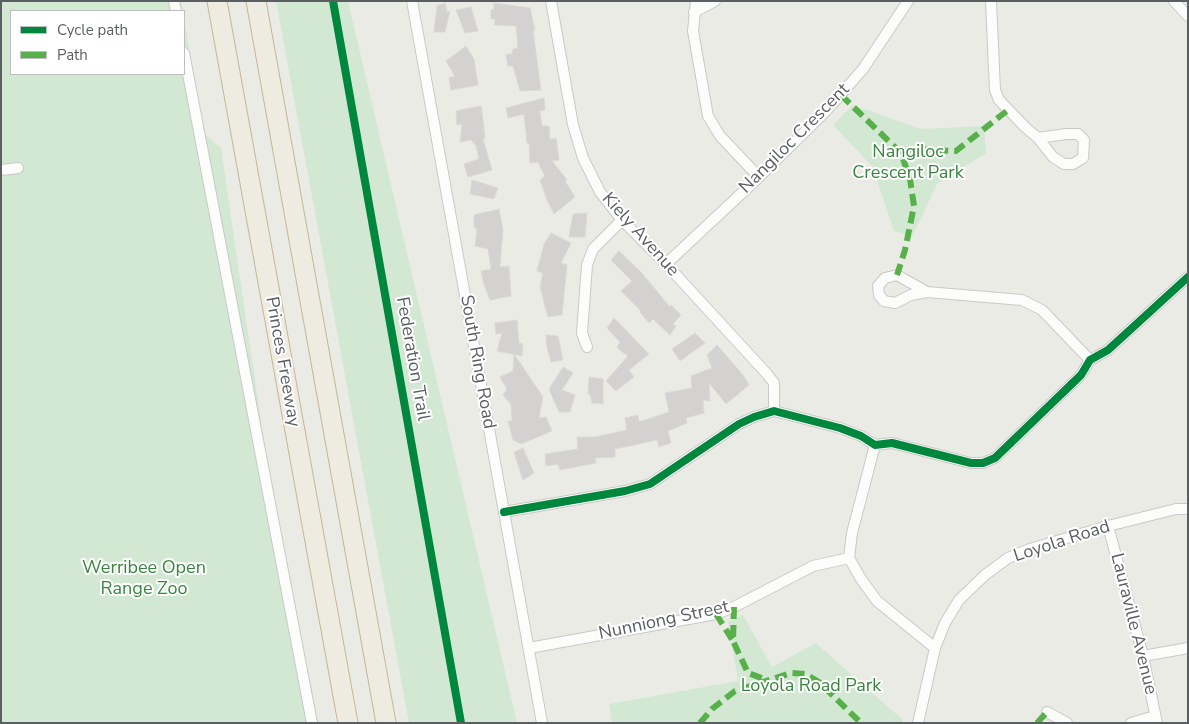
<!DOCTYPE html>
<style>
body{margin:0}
#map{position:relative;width:1189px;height:724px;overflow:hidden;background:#ebebe6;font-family:"Nunito Sans",sans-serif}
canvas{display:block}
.frame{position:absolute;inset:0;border:2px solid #5b5f64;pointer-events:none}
.legend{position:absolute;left:10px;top:10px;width:175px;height:65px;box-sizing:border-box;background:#fff;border:1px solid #bdbfc1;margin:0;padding:6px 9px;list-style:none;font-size:15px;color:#5b5f64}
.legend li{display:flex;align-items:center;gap:10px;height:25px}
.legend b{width:25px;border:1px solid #bdbfc1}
</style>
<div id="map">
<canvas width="1189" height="724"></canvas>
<div class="frame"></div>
<ul class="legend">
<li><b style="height:6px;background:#00873e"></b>Cycle path</li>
<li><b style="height:6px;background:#58b04a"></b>Path</li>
</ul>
</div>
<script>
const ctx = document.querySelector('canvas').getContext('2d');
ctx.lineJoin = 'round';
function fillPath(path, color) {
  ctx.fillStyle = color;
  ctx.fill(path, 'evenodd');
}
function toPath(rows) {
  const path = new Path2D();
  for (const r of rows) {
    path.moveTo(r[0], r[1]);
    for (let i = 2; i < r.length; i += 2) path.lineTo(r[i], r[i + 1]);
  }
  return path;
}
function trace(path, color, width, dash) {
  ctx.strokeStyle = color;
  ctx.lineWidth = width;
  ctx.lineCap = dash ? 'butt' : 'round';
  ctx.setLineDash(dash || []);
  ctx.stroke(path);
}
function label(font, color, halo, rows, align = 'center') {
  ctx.font = font + ' "Nunito Sans",sans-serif';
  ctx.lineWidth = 4;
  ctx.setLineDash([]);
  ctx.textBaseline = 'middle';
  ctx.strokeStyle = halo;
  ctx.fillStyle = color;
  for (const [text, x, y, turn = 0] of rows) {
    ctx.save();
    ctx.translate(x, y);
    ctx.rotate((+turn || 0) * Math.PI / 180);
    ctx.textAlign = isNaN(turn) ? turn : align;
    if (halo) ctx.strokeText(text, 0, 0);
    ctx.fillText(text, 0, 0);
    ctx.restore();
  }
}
const green = toPath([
 [1,1,181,1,182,11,11,11,11,74,184,74,184,19,203,133,221,148,268,469,317,723,1,723],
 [276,1,348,1,517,723,409,723],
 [853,105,921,129,984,126,986,153,937,184,911,239,903,233,894,231,872,166,833,125],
 [743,615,772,667,816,643,903,720,903,723,612,723,609,704,738,681,728,622]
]);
const building = toPath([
 [445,3,447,12,450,11,445,32,434,32,437,6,445,3],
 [494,3,530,8,535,30,533,30,541,90,520,91,513,66,508,66,506,54,512,54,513,49,518,48,516,26,494,25,495,19,491,19,491,10,494,9,494,3],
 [471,7,478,31,465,33,456,10,471,7],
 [466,46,474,59,478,85,451,90,449,78,455,76,446,61,466,46],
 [544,98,545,110,540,111,542,126,549,126,550,140,556,138,559,160,552,161,567,180,565,181,575,197,554,214,547,200,540,180,545,176,538,162,530,163,529,143,527,143,524,114,508,118,506,108,544,98],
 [481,106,483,120,485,138,483,139,492,170,468,177,464,164,479,159,476,146,471,140,460,142,462,124,457,125,456,111,481,106],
 [472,180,498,188,494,199,470,194,472,180],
 [499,209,503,230,500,267,509,266,511,296,490,300,484,285,481,271,491,269,488,249,475,246,477,228,474,228,474,215,499,209],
 [587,213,585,237,569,237,573,214,587,213],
 [551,233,571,243,561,263,567,265,562,315,548,317,540,287,543,273,537,271,544,244,551,233],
 [619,251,641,272,670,307,671,305,681,315,673,324,676,326,670,335,653,319,649,323,640,312,641,311,621,291,632,281,611,260,619,251],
 [614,318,649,354,629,370,634,377,616,391,606,381,628,356,617,348,620,342,607,328,614,318],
 [517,320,519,343,523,344,522,356,497,351,502,333,496,334,495,323,517,320],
 [695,333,705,343,680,361,672,349,695,333],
 [546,335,558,336,563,360,551,362,547,348,546,335],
 [717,345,743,375,749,385,726,404,709,383,710,401,703,400,704,413,686,418,687,423,668,431,671,443,659,447,657,440,615,449,615,457,595,458,596,463,560,470,558,464,546,466,545,454,578,449,577,437,595,437,627,430,625,418,638,415,639,422,669,412,665,393,692,388,691,376,712,368,707,355,717,345],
 [514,354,543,397,539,418,546,417,552,431,521,444,513,440,508,421,512,421,511,404,503,395,507,389,500,377,513,371,514,354],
 [563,367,573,373,562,390,575,395,570,412,559,412,549,389,563,367],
 [589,377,603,379,603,404,592,403,590,394,588,395,589,377],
 [523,448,534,473,523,480,514,452,523,448]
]);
const minor = toPath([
 [174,1,176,11],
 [412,1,542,723],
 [551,1,573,125,583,158,600,192,622,220,666,264,767,374,774,383,774,411],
 [696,1,693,31,708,116,720,136,759,177],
 [991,1,995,90,999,100,1025,127,1038,138,1053,157,1064,164,1073,164,1083,158,1084,140,1078,134,1066,134,1038,138],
 [1174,1,1188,16],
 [694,12,715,1],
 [184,53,312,723],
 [1,170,18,168],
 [666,264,759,177,826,111,863,69,908,1],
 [927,292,911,295,895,303,884,301,879,295,878,286,885,278,897,275,927,292,1022,300,1042,310,1090,360],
 [587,347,582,333,587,265,593,249,622,220],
 [875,445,852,533,849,558,861,579,877,601,935,648],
 [504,512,625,491,650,484,739,424,754,417,774,411,840,428,861,436,875,445,892,443,971,463,983,463,995,458,1081,375,1090,360,1108,350,1188,277],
 [1108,526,1143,656,1157,723],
 [529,648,716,614,734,607,813,566,849,558],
 [1143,656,1188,648],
 [1047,712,1067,723],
 [918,723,935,648,945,623,959,600,985,575,1008,558,1030,549,1108,526,1176,509,1188,509],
 [1131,723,1155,716]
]);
const motorway = toPath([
 [217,1,348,723],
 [256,1,386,723]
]);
const quiet = toPath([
 [841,95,901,153,910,179,914,206,905,250,897,275],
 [901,153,911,149,956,151,1008,110],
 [734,607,733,641,748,673,767,680],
 [716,614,733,641],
 [700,723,712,709,735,691,791,673,805,674,819,682,861,723],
 [1037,723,1047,712]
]);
const cycleway = toPath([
 [333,1,461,723],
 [504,512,625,491,650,484,739,424,754,417,774,411,840,428,861,436,875,445,892,443,971,463,983,463,995,458,1081,375,1090,360,1108,350,1188,277]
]);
const streetNames = [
 ["Nangiloc Crescent",795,139,-45],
 ["Kiely Avenue",640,235,48],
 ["Federation Trail",412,359,80],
 ["Princes Freeway",282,362,80],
 ["South Ring Road",477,362,80],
 ["Loyola Road",1062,542,-18],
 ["Nunniong Street",664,621,-12],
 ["Lauraville Avenue",1133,624,76]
];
const parkNames = [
 ["Nangiloc",908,153],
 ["Crescent Park",908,174],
 ["Werribee Open",144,569],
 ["Range Zoo",144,590],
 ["Loyola Road Park",811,687]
];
fillPath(green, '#d3e8d2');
fillPath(building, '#d3d2d0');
trace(building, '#dad9d5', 1);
trace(minor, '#c8c9c8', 12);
trace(motorway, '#c2b694', 21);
trace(minor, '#fcfcfb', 10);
trace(motorway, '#eeece1', 19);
trace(quiet, '#58b04a', 6, [12, 6]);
trace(cycleway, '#00873e', 8);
label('18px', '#5b5f64', '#fff', streetNames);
label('18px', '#38863e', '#fff', parkNames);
</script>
